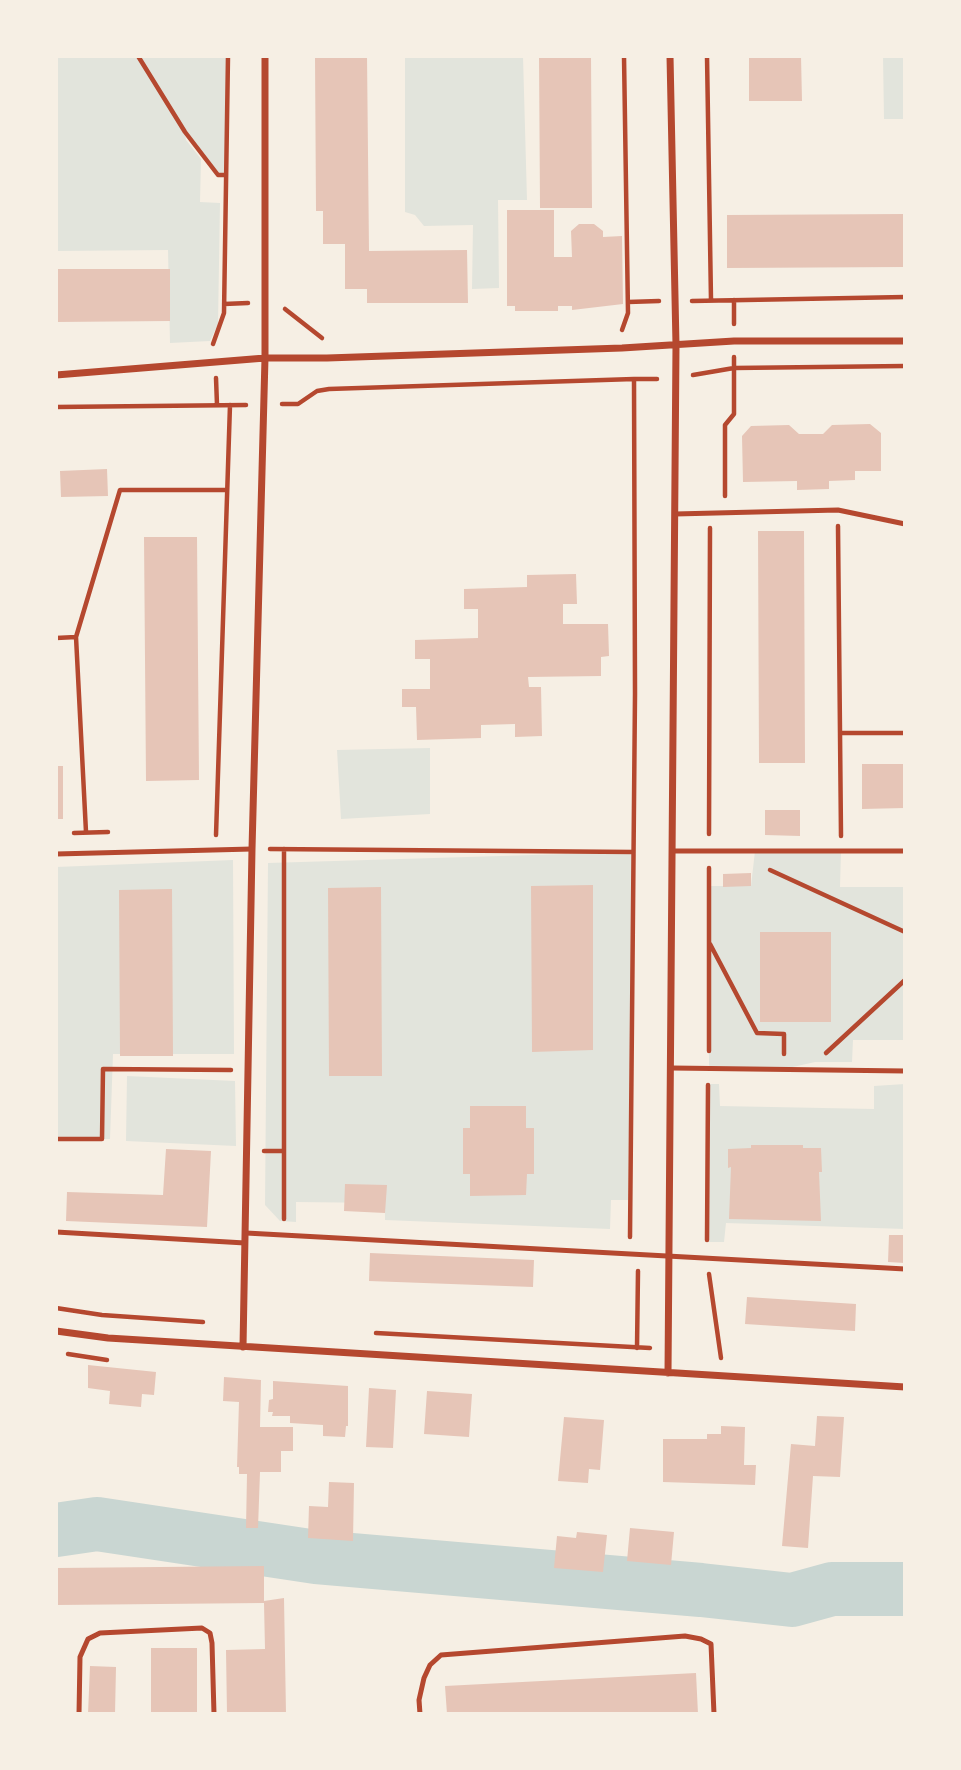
<!DOCTYPE html>
<style>
body{margin:0}
#map{position:relative;width:961px;height:1770px;overflow:hidden;background:#f6efe4;font-family:"Roboto Condensed",sans-serif}
canvas{display:block}
.frame{position:absolute;inset:0;border:58px solid #f6efe4;pointer-events:none}
</style>
<div id="map">
<canvas width="961" height="1770"></canvas>
<div class="frame"></div>
</div>
<script>
const ctx = document.querySelector('canvas').getContext('2d');
ctx.lineJoin = 'round';
function fillPath(path, color) {
  ctx.fillStyle = color;
  ctx.fill(path, 'evenodd');
}
function toPath(rows) {
  const path = new Path2D();
  for (const r of rows) {
    path.moveTo(r[0], r[1]);
    for (let i = 2; i < r.length; i += 2) path.lineTo(r[i], r[i + 1]);
  }
  return path;
}
function trace(path, color, width, dash) {
  ctx.strokeStyle = color;
  ctx.lineWidth = width;
  ctx.lineCap = dash ? 'butt' : 'round';
  ctx.setLineDash(dash || []);
  ctx.stroke(path);
}
const green = toPath([
 [56,56,228,56,226,175,218,175,185,134,186,140,201,159,200,202,220,203,218,324,210,341,170,343,168,250,56,251],
 [405,56,523,56,527,200,498,200,499,288,472,289,473,225,424,226,415,215,405,212],
 [883,56,905,56,905,119,884,119],
 [430,748,430,814,341,819,337,750],
 [755,851,841,851,840,887,905,887,905,1040,853,1040,852,1062,815,1062,784,1069,709,1068,709,886,751,886],
 [633,852,628,1200,611,1200,610,1229,385,1220,385,1203,296,1202,296,1222,280,1221,265,1205,268,863],
 [233,860,234,1054,113,1054,110,1139,56,1139,56,867],
 [127,1076,235,1081,236,1146,126,1141],
 [708,1084,719,1084,720,1106,874,1109,874,1086,905,1084,905,1229,726,1223,724,1242,707,1242]
]);
const river = toPath([
 [56,1530,97,1524,316,1557,701,1590,792,1600,832,1589,905,1589]
]);
const building = toPath([
 [315,56,367,56,369,251,467,250,468,303,367,303,367,289,345,289,345,244,323,244,323,211,316,211],
 [539,56,591,56,592,208,540,208],
 [749,56,801,56,802,101,749,101],
 [507,210,554,210,554,257,572,257,571,231,579,224,594,224,603,231,603,237,622,236,623,304,572,310,572,306,558,306,558,311,515,311,515,306,507,306],
 [905,214,905,267,727,268,727,215],
 [56,269,170,269,170,321,56,322],
 [870,424,881,433,881,471,855,471,855,480,829,481,829,489,797,490,797,481,743,482,742,436,751,426,789,425,799,434,823,434,832,425],
 [107,469,108,496,61,497,60,471],
 [758,531,804,531,805,763,759,763],
 [144,537,197,537,199,780,146,781],
 [576,574,577,604,563,604,563,624,608,624,609,656,601,657,601,676,528,677,529,687,541,687,542,736,515,737,515,724,481,725,481,738,417,740,416,707,402,707,402,689,430,689,430,659,415,659,415,640,478,638,478,609,464,609,464,589,527,587,527,575],
 [862,764,905,764,905,808,862,809],
 [56,766,63,766,63,819,56,819],
 [765,810,800,810,800,836,765,835],
 [751,873,751,886,723,887,723,874],
 [593,885,593,1050,532,1052,531,886],
 [381,887,382,1076,329,1076,328,888],
 [172,889,173,1056,120,1056,119,890],
 [760,932,831,932,831,1022,760,1022],
 [470,1106,526,1106,526,1128,534,1128,534,1174,527,1174,526,1195,470,1196,470,1174,463,1174,463,1128,470,1128],
 [751,1145,803,1145,803,1148,821,1148,822,1172,819,1172,821,1221,729,1219,731,1167,728,1168,728,1149,751,1148],
 [166,1149,211,1151,207,1227,66,1221,67,1192,163,1195],
 [345,1184,387,1185,385,1213,344,1211],
 [889,1235,905,1235,905,1263,888,1262],
 [370,1253,534,1260,533,1287,369,1281],
 [747,1297,856,1304,855,1331,745,1324],
 [88,1365,156,1372,154,1395,142,1394,141,1407,109,1404,110,1391,88,1388],
 [224,1377,261,1380,260,1427,293,1427,293,1451,281,1451,281,1472,260,1472,258,1528,246,1528,247,1474,239,1474,239,1467,237,1467,239,1402,223,1401],
 [273,1381,348,1386,348,1426,346,1426,345,1437,323,1436,323,1425,290,1423,290,1416,272,1416,273,1412,268,1412,269,1400,273,1399],
 [369,1388,396,1390,393,1448,366,1447],
 [427,1391,472,1394,469,1437,424,1434],
 [817,1416,844,1417,840,1477,813,1476,808,1548,782,1546,791,1444,815,1446],
 [564,1417,604,1420,600,1470,589,1469,588,1483,558,1481],
 [721,1426,745,1427,744,1465,756,1465,755,1485,663,1482,663,1439,707,1439,707,1434,721,1434],
 [329,1482,354,1483,353,1541,308,1538,309,1506,328,1507],
 [630,1528,674,1532,671,1565,627,1561],
 [577,1532,607,1535,603,1572,554,1568,557,1536,576,1538],
 [264,1566,264,1601,284,1598,286,1714,227,1714,226,1650,265,1649,264,1603,56,1605,56,1568],
 [151,1648,197,1648,197,1714,151,1714],
 [90,1666,116,1667,115,1714,88,1714],
 [696,1673,698,1714,447,1714,445,1686]
]);
const path = toPath([
 [138,56,185,132,218,175,226,175],
 [707,56,711,300],
 [692,301,905,297],
 [628,302,659,301],
 [224,304,248,303],
 [285,309,322,338],
 [734,324,734,300],
 [622,330,628,313,624,56],
 [213,344,224,313,228,56],
 [693,375,734,368,905,366],
 [216,378,217,405],
 [634,379,657,379],
 [282,404,298,404,317,391,329,389,634,379,635,694,630,1237],
 [56,407,246,405],
 [725,496,725,425,734,414,734,357],
 [838,526,841,836],
 [76,637,120,490,227,490],
 [56,638,76,637,86,832],
 [840,733,905,733],
 [74,833,108,832],
 [709,834,710,528],
 [216,835,230,405],
 [270,849,633,852],
 [284,849,284,1219],
 [770,870,905,932],
 [710,944,757,1033,784,1034,784,1054],
 [709,1051,709,868],
 [826,1053,905,980],
 [56,1139,102,1139,103,1069,231,1070],
 [264,1151,284,1151],
 [707,1240,708,1085],
 [709,1274,721,1358],
 [56,1308,102,1315,203,1322],
 [376,1333,650,1348],
 [637,1348,638,1271],
 [68,1354,107,1360]
]);
const service = toPath([
 [675,514,838,510,905,524],
 [673,851,905,851],
 [56,854,252,849],
 [672,1068,905,1071],
 [56,1232,245,1243],
 [246,1233,905,1269],
 [79,1714,80,1657,88,1639,100,1633,202,1628,210,1633,212,1643,214,1714],
 [420,1714,419,1700,424,1678,430,1665,441,1655,685,1636,701,1639,711,1644,714,1714]
]);
const minor = toPath([
 [56,375,265,358,327,358,622,348,734,341,905,341],
 [56,1331,108,1338,905,1387],
 [243,1347,252,849,265,358,265,56],
 [668,1373,676,345,670,56]
]);
fillPath(green, '#e2e4dc');
trace(river, '#c9d6d2', 54);
fillPath(building, '#e6c5b7');
trace(path, '#b5482f', 4.5);
trace(service, '#b5482f', 5);
trace(minor, '#b5482f', 7);
</script>
